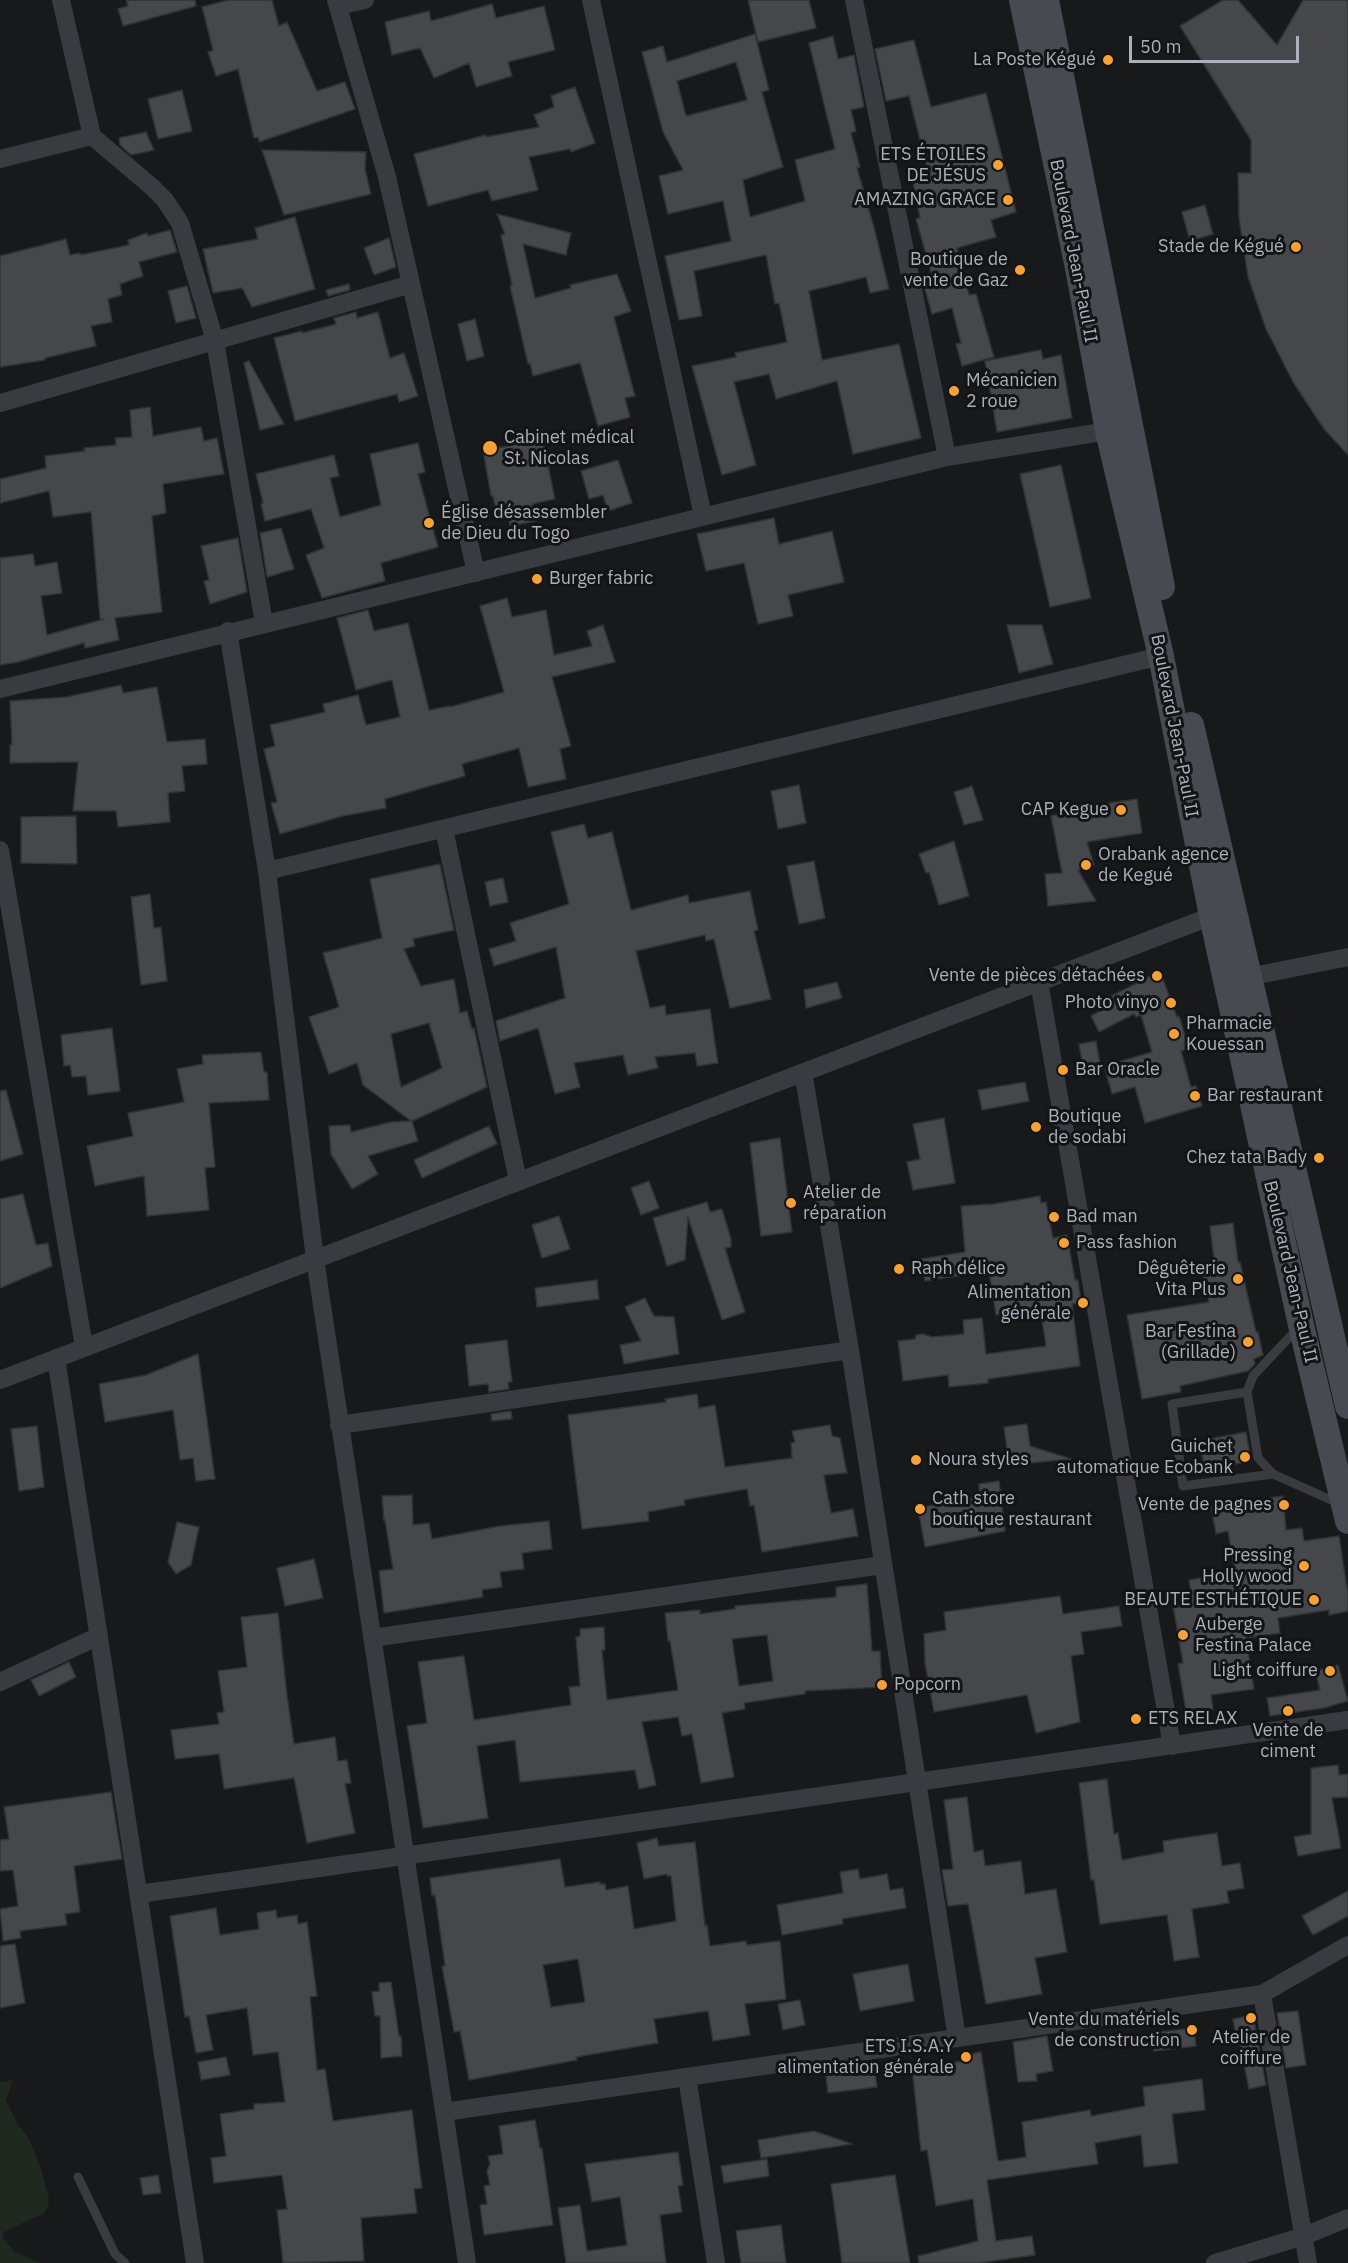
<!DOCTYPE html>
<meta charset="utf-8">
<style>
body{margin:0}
#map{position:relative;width:1348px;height:2263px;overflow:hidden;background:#18191b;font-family:"IBM Plex Sans",sans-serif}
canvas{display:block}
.scale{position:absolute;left:1129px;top:36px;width:170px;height:27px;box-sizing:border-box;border:3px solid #abb1bb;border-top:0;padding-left:8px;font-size:18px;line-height:21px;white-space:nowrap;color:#abb1bb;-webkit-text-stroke:4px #131416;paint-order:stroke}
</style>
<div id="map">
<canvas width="1348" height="2263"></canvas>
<div class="scale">50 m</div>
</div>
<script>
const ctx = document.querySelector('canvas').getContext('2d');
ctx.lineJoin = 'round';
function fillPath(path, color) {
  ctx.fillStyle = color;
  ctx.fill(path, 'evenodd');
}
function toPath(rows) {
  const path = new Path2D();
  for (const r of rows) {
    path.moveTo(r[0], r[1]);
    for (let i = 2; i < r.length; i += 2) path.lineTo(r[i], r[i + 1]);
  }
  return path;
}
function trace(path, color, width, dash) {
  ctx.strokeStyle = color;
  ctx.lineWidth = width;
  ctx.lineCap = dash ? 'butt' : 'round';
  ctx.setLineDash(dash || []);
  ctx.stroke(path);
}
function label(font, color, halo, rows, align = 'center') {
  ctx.font = font + ' "IBM Plex Sans",sans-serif';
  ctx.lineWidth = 6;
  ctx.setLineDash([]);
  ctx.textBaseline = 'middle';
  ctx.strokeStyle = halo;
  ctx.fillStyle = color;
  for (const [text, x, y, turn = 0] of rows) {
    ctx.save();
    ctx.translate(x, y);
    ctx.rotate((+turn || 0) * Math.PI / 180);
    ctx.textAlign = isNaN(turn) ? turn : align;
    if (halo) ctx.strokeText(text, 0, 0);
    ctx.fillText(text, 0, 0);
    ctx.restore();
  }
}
const green = toPath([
 [13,2080,6,2100,18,2125,28,2137,41,2169,49,2199,48,2207,44,2213,12,2228,3,2233,3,2239,15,2252,41,2263,0,2263,0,2082]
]);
const building = toPath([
 [126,0,195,0,196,6,123,26,118,9,128,6,126,0],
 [228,0,272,0,279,26,287,22,317,91,345,82,355,109,259,142,258,137,254,138,238,69,216,76,208,52,213,50,202,7,228,0],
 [748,0,809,0,816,28,758,42,748,0],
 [1223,0,1238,0,1277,45,1303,0,1348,0,1348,455,1324,429,1293,382,1266,329,1248,277,1239,218,1238,173,1251,173,1251,140,1180,26,1223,0],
 [492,4,496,18,544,6,555,50,508,62,512,76,476,87,469,63,434,78,420,48,392,55,385,22,429,11,431,21,492,4],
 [755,34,769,90,762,92,783,167,743,180,750,217,805,201,795,160,835,149,809,43,833,36,838,59,854,55,864,107,851,110,856,131,851,133,860,167,857,168,875,231,889,289,870,293,866,277,809,291,822,360,899,344,921,438,853,454,837,381,776,399,769,374,734,382,756,465,722,475,692,366,736,357,735,353,787,342,779,303,775,304,766,255,694,271,702,316,679,320,665,256,731,241,723,201,668,214,659,176,683,170,663,132,642,52,663,46,667,62,755,34],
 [736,62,747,100,686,116,677,81,736,62],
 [914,40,931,107,986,93,1016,212,991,220,996,237,957,248,969,295,976,294,994,357,962,366,956,344,961,343,952,308,932,314,924,286,934,283,916,219,920,218,911,171,927,168,909,96,886,101,875,49,914,40],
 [575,87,595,143,571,152,570,149,529,157,538,190,492,201,488,190,428,206,414,154,486,135,486,137,539,127,534,115,554,107,551,96,575,87],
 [182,90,192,131,158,139,148,99,182,90],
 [146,132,154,150,131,155,120,145,119,138,146,132],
 [262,150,366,152,365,169,371,194,284,215,262,150],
 [1205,205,1213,234,1190,241,1182,212,1205,205],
 [497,214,571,233,566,255,523,244,535,298,571,288,570,285,617,274,631,311,614,317,635,396,625,398,630,417,598,426,580,363,533,376,530,363,528,364,510,286,512,285,501,235,505,234,497,214],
 [295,217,315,289,252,307,242,288,213,293,203,249,258,239,255,228,295,217],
 [170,230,177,252,139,262,143,276,120,284,122,295,108,299,112,322,91,326,96,346,45,358,45,360,0,367,0,256,66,239,70,255,80,253,80,255,129,245,128,240,147,233,148,236,170,230],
 [389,238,396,267,374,275,364,248,389,238],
 [349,284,350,290,328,296,326,290,349,284],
 [187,286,196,318,176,323,168,291,187,286],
 [356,312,357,318,378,312,390,358,404,353,418,396,399,402,397,394,295,421,274,338,302,331,302,333,336,324,334,318,356,312],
 [475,319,484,356,467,361,458,324,475,319],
 [1041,350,1043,359,1061,355,1072,418,997,432,985,361,1041,350],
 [249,361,284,424,260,430,244,363,249,361],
 [150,407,153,436,201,427,204,441,217,438,224,474,163,484,166,513,152,516,162,612,115,618,119,640,85,648,84,643,18,662,0,665,0,558,33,554,35,566,57,562,62,593,41,596,47,635,104,619,100,619,91,512,53,517,49,491,0,503,0,479,46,468,45,456,85,451,84,448,116,445,115,438,132,437,130,410,150,407],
 [542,436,555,499,532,504,536,521,510,526,507,509,496,510,493,496,491,496,483,450,510,446,509,442,542,436],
 [418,443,425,472,418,474,438,547,381,563,385,581,322,598,306,555,324,548,311,509,265,521,261,504,263,503,256,474,334,455,339,476,330,478,340,517,381,505,370,454,418,443],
 [618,460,632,503,608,511,603,495,589,499,581,471,618,460],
 [1061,465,1091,598,1050,607,1020,474,1061,465],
 [774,518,779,544,832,531,844,582,788,595,793,616,758,624,744,563,706,571,697,534,774,518],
 [281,528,294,569,267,577,260,533,281,528],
 [238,538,247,592,210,604,204,581,209,580,201,546,238,538],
 [507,598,512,617,546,610,554,655,592,646,587,631,603,625,615,662,552,677,571,746,560,749,566,779,528,787,519,748,462,764,465,776,385,799,386,808,343,816,280,834,271,803,277,802,264,749,275,746,270,725,325,712,323,704,358,695,366,725,400,717,392,680,356,690,337,618,368,610,374,631,408,623,429,710,450,706,450,707,504,692,480,606,507,598],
 [1007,625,1042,625,1053,664,1019,673,1007,625],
 [121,685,123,693,157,687,167,742,205,739,207,764,182,766,185,791,168,793,170,822,118,827,116,811,73,811,78,762,10,763,10,745,12,745,10,701,67,697,121,685],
 [799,785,806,823,778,829,771,791,799,785],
 [972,786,983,820,964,825,954,792,972,786],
 [1137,799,1142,833,1087,842,1094,865,1078,870,1096,901,1048,906,1045,874,1062,873,1051,816,1081,810,1081,807,1137,799],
 [76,816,77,864,21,863,21,817,76,816],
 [584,824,588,838,612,832,631,910,688,895,689,903,750,891,758,930,754,931,771,999,730,1008,714,939,706,941,705,935,636,951,650,1008,665,1005,666,1015,710,1009,718,1063,697,1066,695,1053,655,1057,658,1068,628,1075,623,1055,574,1063,580,1087,555,1094,538,1028,500,1041,496,1021,565,998,556,947,494,966,489,949,516,941,510,923,569,904,551,832,584,824],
 [954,841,969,896,939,905,929,872,926,873,919,854,954,841],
 [814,861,825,918,799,924,787,866,814,861],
 [440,864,454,930,413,939,415,946,404,949,421,986,454,979,460,1013,467,1011,472,1029,474,1028,487,1087,412,1121,418,1141,368,1156,378,1174,352,1189,331,1154,329,1126,350,1125,351,1132,391,1122,411,1121,363,1085,357,1063,329,1074,309,1017,339,1007,323,953,382,938,370,879,440,864],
 [429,1023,442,1068,401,1087,391,1034,429,1023],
 [503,878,508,902,490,906,485,882,503,878],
 [150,894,154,928,161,927,167,981,141,985,131,897,150,894],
 [1160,971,1177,1017,1179,1016,1189,1048,1181,1051,1191,1087,1196,1086,1202,1106,1145,1123,1135,1087,1112,1094,1104,1066,1152,1052,1141,1015,1136,1017,1134,1014,1099,1032,1091,1016,1102,1010,1098,1003,1160,971],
 [837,982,842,998,806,1008,804,990,837,982],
 [112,1028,120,1091,88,1095,86,1076,72,1077,70,1065,64,1066,61,1035,112,1028],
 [1096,1041,1101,1069,1084,1073,1079,1044,1096,1041],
 [261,1052,264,1072,267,1072,269,1100,209,1103,215,1167,205,1168,209,1210,147,1216,144,1176,95,1186,87,1146,133,1136,128,1113,184,1102,177,1069,203,1064,202,1055,261,1052],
 [1025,1082,1029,1101,982,1110,978,1090,1025,1082],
 [6,1090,23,1154,0,1161,0,1091,6,1090],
 [944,1118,955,1183,913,1190,907,1162,920,1159,913,1124,944,1118],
 [489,1126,497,1144,422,1178,414,1160,489,1126],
 [780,1138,792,1232,761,1236,750,1143,780,1138],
 [649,1181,659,1208,641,1215,631,1188,649,1181],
 [23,1194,36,1245,48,1243,52,1266,0,1288,0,1199,23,1194],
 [1040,1196,1041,1203,1046,1202,1053,1238,1067,1235,1075,1280,1078,1280,1081,1303,1072,1304,1080,1366,988,1379,988,1383,949,1387,948,1375,903,1381,898,1341,915,1339,916,1335,923,1334,932,1337,964,1334,963,1320,982,1318,986,1354,1046,1346,1040,1308,996,1315,989,1271,925,1281,921,1259,965,1252,961,1206,994,1204,1040,1196],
 [707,1202,710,1212,722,1209,731,1239,731,1247,725,1248,745,1312,722,1320,688,1217,685,1260,667,1266,653,1218,707,1202],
 [559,1216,570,1249,542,1258,532,1225,559,1216],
 [1233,1223,1238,1262,1240,1262,1256,1332,1258,1332,1263,1355,1254,1359,1255,1364,1248,1371,1180,1386,1181,1392,1142,1399,1127,1315,1209,1302,1202,1270,1215,1268,1210,1226,1233,1223],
 [597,1280,599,1299,537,1307,535,1288,597,1280],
 [645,1298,654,1316,674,1317,679,1354,624,1364,620,1345,641,1341,625,1307,645,1298],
 [507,1340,512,1382,508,1382,509,1389,489,1392,488,1384,469,1386,465,1345,507,1340],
 [198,1354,215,1479,196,1481,193,1458,180,1460,173,1410,105,1422,99,1384,146,1375,198,1354],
 [697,1394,699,1408,715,1405,725,1467,792,1458,791,1443,795,1442,792,1431,830,1425,832,1436,840,1438,847,1473,824,1475,831,1513,853,1509,858,1536,762,1552,754,1505,750,1506,747,1489,684,1500,685,1505,648,1512,649,1521,582,1529,568,1415,666,1402,665,1399,697,1394],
 [511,1411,512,1419,492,1421,491,1414,511,1411],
 [1027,1424,1030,1446,1071,1459,1009,1465,1004,1427,1027,1424],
 [37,1426,44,1487,19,1491,11,1429,37,1426],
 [1246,1432,1251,1461,1205,1470,1199,1441,1246,1432],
 [999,1481,1005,1531,925,1547,918,1508,980,1496,979,1484,999,1481],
 [412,1495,413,1525,429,1523,432,1539,500,1526,549,1521,552,1549,522,1553,524,1569,500,1572,502,1587,482,1590,483,1597,384,1613,379,1571,393,1569,385,1520,384,1521,382,1496,412,1495],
 [1283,1496,1286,1530,1302,1528,1304,1541,1339,1536,1348,1594,1348,1611,1329,1615,1329,1610,1278,1618,1280,1633,1246,1638,1254,1689,1211,1695,1213,1709,1186,1712,1178,1664,1183,1663,1171,1594,1191,1591,1189,1580,1235,1572,1228,1531,1216,1534,1211,1506,1283,1496],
 [177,1522,199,1527,191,1565,176,1574,168,1562,177,1522],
 [314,1559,323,1598,285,1606,277,1568,314,1559],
 [867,1584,872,1651,880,1651,882,1687,805,1691,805,1694,744,1703,745,1709,722,1713,734,1777,701,1783,692,1734,682,1736,678,1717,642,1722,656,1785,639,1789,635,1770,520,1782,515,1740,477,1746,488,1818,423,1828,407,1726,427,1723,418,1662,464,1656,474,1720,571,1705,569,1687,580,1686,576,1637,580,1636,580,1629,604,1627,605,1650,602,1650,607,1700,678,1690,670,1641,668,1641,665,1613,700,1610,700,1614,735,1609,735,1606,836,1597,836,1587,867,1584],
 [767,1635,773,1681,739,1686,732,1639,767,1635],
 [1060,1596,1063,1614,1119,1606,1122,1626,1081,1632,1084,1654,1071,1656,1080,1722,1036,1733,1027,1695,934,1712,925,1664,924,1634,946,1630,944,1612,1060,1596],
 [278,1613,287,1695,294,1744,335,1737,338,1761,347,1760,351,1783,345,1784,355,1833,307,1843,294,1778,224,1789,219,1754,175,1759,171,1730,219,1724,217,1713,224,1712,218,1671,247,1667,241,1617,278,1613],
 [69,1662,76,1677,39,1696,31,1680,69,1662],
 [1338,1665,1348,1701,1324,1708,1270,1716,1267,1698,1320,1690,1315,1671,1338,1665],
 [1338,1765,1339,1775,1348,1774,1348,1797,1332,1798,1341,1848,1298,1856,1294,1837,1311,1834,1311,1768,1338,1765],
 [1107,1779,1114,1834,1118,1833,1122,1860,1164,1852,1163,1841,1217,1833,1222,1866,1240,1863,1244,1888,1227,1891,1229,1903,1192,1909,1199,1957,1174,1961,1167,1915,1100,1924,1094,1880,1091,1880,1079,1783,1107,1779],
 [111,1792,122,1859,74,1866,80,1912,65,1914,67,1925,20,1931,21,1938,3,1941,0,1909,18,1906,13,1870,0,1871,0,1840,9,1839,4,1807,111,1792],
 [967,1797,974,1852,983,1850,985,1866,1021,1861,1025,1894,1056,1889,1067,1952,1035,1958,1042,1994,986,2004,968,1904,948,1906,942,1870,953,1869,944,1800,967,1797],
 [657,1838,659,1846,695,1842,705,1926,707,1925,710,1946,746,1941,747,1945,780,1941,786,1999,745,2004,750,2035,713,2041,708,2011,654,2019,658,2043,576,2057,577,2060,469,2080,460,2031,454,2032,442,1966,445,1966,435,1895,432,1896,430,1878,560,1859,565,1887,600,1882,600,1884,605,1884,606,1890,628,1886,634,1929,676,1921,671,1876,667,1876,667,1874,644,1879,637,1843,657,1838],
 [578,1959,585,2002,551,2007,543,1965,578,1959],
 [858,1869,860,1879,887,1874,890,1890,903,1888,906,1908,842,1919,843,1924,782,1935,777,1905,843,1893,840,1872,858,1869],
 [1348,1891,1348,1916,1313,1935,1302,1916,1348,1891],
 [216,1908,220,1935,259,1929,257,1913,276,1910,277,1918,297,1915,298,1924,307,1922,317,1996,310,1997,317,2070,325,2069,333,2121,412,2110,422,2188,414,2189,417,2213,361,2218,364,2261,283,2263,277,2210,287,2209,282,2175,214,2183,211,2158,226,2156,220,2114,254,2109,254,2104,285,2102,278,2052,253,2055,247,2008,206,2015,213,2050,196,2053,189,2016,185,2017,170,1916,216,1908],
 [15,1944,25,2003,0,2008,0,1946,15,1944],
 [908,1964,914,2001,860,2011,853,1974,908,1964],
 [391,1982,399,2036,401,2036,402,2056,381,2058,380,2016,375,2016,372,1992,379,1991,379,1983,391,1982],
 [800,2000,805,2025,783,2030,778,2004,800,2000],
 [1298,2011,1306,2065,1286,2068,1277,2013,1298,2011],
 [1253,2015,1266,2085,1249,2089,1239,2040,1237,2040,1233,2019,1253,2015],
 [1194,2028,1196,2046,1154,2051,1152,2033,1194,2028],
 [1047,2036,1053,2071,1036,2074,1037,2081,1018,2082,1013,2042,1047,2036],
 [981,2052,998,2161,1026,2157,1022,2122,1090,2110,1091,2116,1145,2106,1143,2087,1202,2079,1205,2110,1172,2114,1178,2163,1144,2167,1141,2135,1095,2143,1098,2164,987,2180,996,2241,1032,2236,1035,2255,979,2263,919,2263,918,2256,978,2241,973,2199,936,2206,927,2150,921,2151,912,2068,964,2061,963,2056,981,2052],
 [226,2057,230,2075,201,2080,198,2062,226,2057],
 [874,2064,877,2087,828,2093,825,2069,874,2064],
 [535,2120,540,2148,542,2148,553,2225,484,2235,480,2205,487,2204,484,2186,490,2185,487,2171,490,2164,488,2156,503,2154,499,2126,535,2120],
 [814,2131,852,2144,761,2158,758,2140,814,2131],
 [678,2152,683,2185,678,2186,682,2212,660,2215,666,2263,566,2263,558,2208,580,2205,587,2251,627,2245,620,2197,592,2202,585,2164,678,2152],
 [767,2159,769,2176,724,2183,721,2166,767,2159],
 [158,2175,161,2193,143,2195,140,2178,158,2175],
 [895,2175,910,2263,842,2263,831,2184,895,2175],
 [781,2225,786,2263,741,2263,736,2231,781,2225]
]);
const lane = toPath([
 [1298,1328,1253,1376,1247,1392,1258,1458,1273,1474,1340,1504],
 [1247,1392,1172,1404,1183,1486,1273,1474],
 [78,2177,115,2254,125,2263]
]);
const street = toPath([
 [61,0,92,136,152,187,165,200,180,223,215,341,264,623],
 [336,0,387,177,476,573],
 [591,0,703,516],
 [854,0,947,457],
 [338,6,365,0],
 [0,159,92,136],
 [0,403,411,284],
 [228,631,267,871,315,1259,467,2263],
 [0,689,947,457,1108,431],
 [444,829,518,1181],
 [0,850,84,1347],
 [267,871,1161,656],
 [1238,979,1348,957],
 [1039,982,1172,1746],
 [803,1072,850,1350,957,2038],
 [56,1358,195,2263],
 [0,1380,1212,916],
 [339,1425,850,1350],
 [372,1638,883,1565],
 [0,1682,99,1636],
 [139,1894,1348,1720],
 [1262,1994,1308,2263],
 [687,2077,716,2263],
 [444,2112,1262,1994,1348,1945],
 [1215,2263,1304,2236,1348,2218]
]);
const secondary = toPath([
 [1022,0,1078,268,1108,431,1161,656,1212,916,1301,1325,1348,1521],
 [1046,0,1162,587],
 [1191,725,1348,1406]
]);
const markers = [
 [1108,60,6,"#f6a035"],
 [998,165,6,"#f6a035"],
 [1008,200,6,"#f6a035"],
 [1296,247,6,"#f6a035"],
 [1020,270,6,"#f6a035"],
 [954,391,6,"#f6a035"],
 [490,448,8,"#f6a035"],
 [429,523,6,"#f6a035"],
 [537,579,6,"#f6a035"],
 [1121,810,6,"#f6a035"],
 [1086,865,6,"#f6a035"],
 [1157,976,6,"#f6a035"],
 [1171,1003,6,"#f6a035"],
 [1174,1034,6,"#f6a035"],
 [1063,1070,6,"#f6a035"],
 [1195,1096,6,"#f6a035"],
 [1036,1127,6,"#f6a035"],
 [1319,1158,6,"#f6a035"],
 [791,1203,6,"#f6a035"],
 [1054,1217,6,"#f6a035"],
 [1064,1243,6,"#f6a035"],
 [899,1269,6,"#f6a035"],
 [1238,1279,6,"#f6a035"],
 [1083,1303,6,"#f6a035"],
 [1248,1342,6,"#f6a035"],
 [1245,1457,6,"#f6a035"],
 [916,1460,6,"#f6a035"],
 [1284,1505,6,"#f6a035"],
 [920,1509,6,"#f6a035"],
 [1304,1566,6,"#f6a035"],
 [1314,1600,6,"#f6a035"],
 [1183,1635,6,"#f6a035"],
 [1330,1671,6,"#f6a035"],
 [882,1685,6,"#f6a035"],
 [1288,1711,6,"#f6a035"],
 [1136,1719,6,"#f6a035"],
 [1251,2018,6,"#f6a035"],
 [1192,2030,6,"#f6a035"],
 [966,2057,6,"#f6a035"]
];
const poiNames = [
 ["La Poste Kégué",1096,60],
 ["ETS ÉTOILES",986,155],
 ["DE JÉSUS",986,176],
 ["AMAZING GRACE",996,200],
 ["Stade de Kégué",1284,247],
 ["Boutique de",1008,260],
 ["vente de Gaz",1008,281],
 ["Mécanicien",966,381,"left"],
 ["2 roue",966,402,"left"],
 ["Cabinet médical",504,438,"left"],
 ["St. Nicolas",504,459,"left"],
 ["Église désassembler",441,513,"left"],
 ["de Dieu du Togo",441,534,"left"],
 ["Burger fabric",549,579,"left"],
 ["CAP Kegue",1109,810],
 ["Orabank agence",1098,855,"left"],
 ["de Kegué",1098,876,"left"],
 ["Vente de pièces détachées",1145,976],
 ["Photo vinyo",1159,1003],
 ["Pharmacie",1186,1024,"left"],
 ["Kouessan",1186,1045,"left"],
 ["Bar Oracle",1075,1070,"left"],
 ["Bar restaurant",1207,1096,"left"],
 ["Boutique",1048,1117,"left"],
 ["de sodabi",1048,1138,"left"],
 ["Chez tata Bady",1307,1158],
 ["Atelier de",803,1193,"left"],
 ["réparation",803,1214,"left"],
 ["Bad man",1066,1217,"left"],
 ["Pass fashion",1076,1243,"left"],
 ["Raph délice",911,1269,"left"],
 ["Dêguêterie",1226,1269],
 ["Vita Plus",1226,1290],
 ["Alimentation",1071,1293],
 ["générale",1071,1314],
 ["Bar Festina",1236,1332],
 ["(Grillade)",1236,1353],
 ["Guichet",1233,1447],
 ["automatique Ecobank",1233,1468],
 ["Noura styles",928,1460,"left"],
 ["Cath store",932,1499,"left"],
 ["boutique restaurant",932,1520,"left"],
 ["Vente de pagnes",1272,1505],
 ["Pressing",1292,1556],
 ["Holly wood",1292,1577],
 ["BEAUTE ESTHÉTIQUE",1302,1600],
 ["Auberge",1195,1625,"left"],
 ["Festina Palace",1195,1646,"left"],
 ["Light coiffure",1318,1671],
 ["Popcorn",894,1685,"left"],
 ["ETS RELAX",1148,1719,"left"],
 ["Vente de",1288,1731,"center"],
 ["ciment",1288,1752,"center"],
 ["Vente du matériels",1180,2020],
 ["de construction",1180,2041],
 ["Atelier de",1251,2038,"center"],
 ["coiffure",1251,2059,"center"],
 ["ETS I.S.A.Y",954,2047],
 ["alimentation générale",954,2068]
];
const streetNames = [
 ["Boulevard Jean-Paul II",1073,251,79],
 ["Boulevard Jean-Paul II",1174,726,79],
 ["Boulevard Jean-Paul II",1290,1272,77]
];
fillPath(green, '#202920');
fillPath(building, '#45474b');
trace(building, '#323337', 1.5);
trace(lane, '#393b40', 9);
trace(street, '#393b40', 18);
trace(secondary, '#474a50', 26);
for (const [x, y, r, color] of markers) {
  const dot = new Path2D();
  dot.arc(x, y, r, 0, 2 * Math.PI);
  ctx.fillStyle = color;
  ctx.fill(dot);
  trace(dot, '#131416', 2);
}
label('18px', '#abb1bb', '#131416', poiNames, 'right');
label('18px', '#abb1bb', '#131416', streetNames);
</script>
